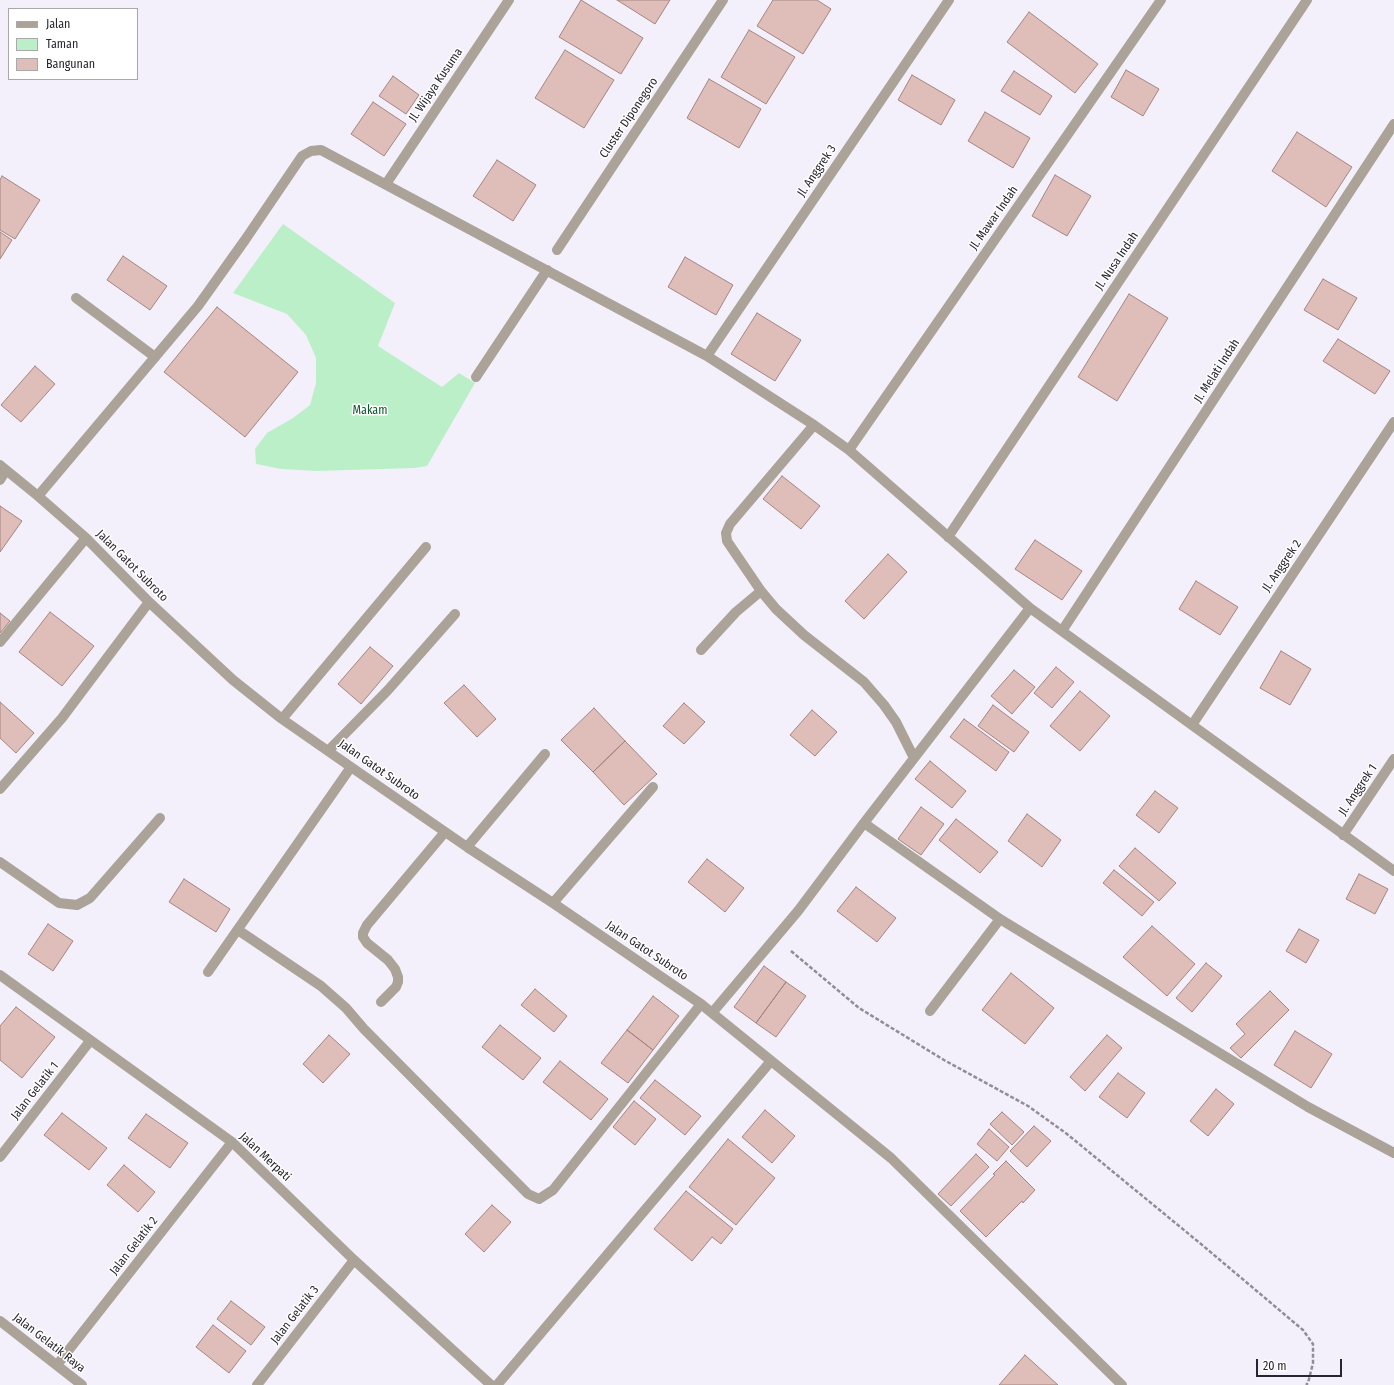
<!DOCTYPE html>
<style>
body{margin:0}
#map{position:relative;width:1394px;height:1385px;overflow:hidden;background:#f3f0fc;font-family:"Fira Sans Condensed",sans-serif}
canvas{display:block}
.legend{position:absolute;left:8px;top:8px;width:130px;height:72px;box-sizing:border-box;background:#fff;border:1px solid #a9a8ac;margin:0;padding:5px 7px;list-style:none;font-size:12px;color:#28252f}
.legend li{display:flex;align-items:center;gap:8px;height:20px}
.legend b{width:20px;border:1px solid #a9a8ac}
.scale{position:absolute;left:1256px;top:1359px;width:86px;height:18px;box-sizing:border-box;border:2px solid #28252f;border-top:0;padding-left:5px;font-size:12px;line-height:14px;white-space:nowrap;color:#28252f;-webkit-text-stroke:3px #fff;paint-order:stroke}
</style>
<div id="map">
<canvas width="1394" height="1385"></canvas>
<ul class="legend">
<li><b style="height:5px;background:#aba298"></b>Jalan</li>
<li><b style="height:11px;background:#bbefc7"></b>Taman</li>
<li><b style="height:11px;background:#dfbdb8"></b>Bangunan</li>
</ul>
<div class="scale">20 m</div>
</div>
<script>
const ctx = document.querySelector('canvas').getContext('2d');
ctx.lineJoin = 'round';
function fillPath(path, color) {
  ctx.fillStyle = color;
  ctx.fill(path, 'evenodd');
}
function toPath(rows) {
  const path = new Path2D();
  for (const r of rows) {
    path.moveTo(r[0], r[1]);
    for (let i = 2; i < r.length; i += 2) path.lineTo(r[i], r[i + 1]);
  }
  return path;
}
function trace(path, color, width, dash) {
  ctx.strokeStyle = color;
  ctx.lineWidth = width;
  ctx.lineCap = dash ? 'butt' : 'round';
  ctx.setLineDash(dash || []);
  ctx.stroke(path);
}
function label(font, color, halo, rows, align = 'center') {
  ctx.font = font + ' "Fira Sans Condensed",sans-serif';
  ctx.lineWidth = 3;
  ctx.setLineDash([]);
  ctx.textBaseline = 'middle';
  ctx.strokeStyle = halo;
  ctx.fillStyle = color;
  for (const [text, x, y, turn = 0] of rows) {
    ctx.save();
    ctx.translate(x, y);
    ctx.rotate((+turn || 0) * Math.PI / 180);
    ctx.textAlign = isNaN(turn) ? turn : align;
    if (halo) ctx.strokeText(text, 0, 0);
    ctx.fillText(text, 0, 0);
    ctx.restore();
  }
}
const green = toPath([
 [283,224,395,303,378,346,442,387,459,373,475,383,427,466,415,468,317,471,281,469,256,464,255,449,267,433,293,418,310,405,316,383,316,358,306,335,287,314,233,293]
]);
const building = toPath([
 [581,0,643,38,621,74,559,37,581,0],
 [617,0,670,0,655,24,617,0],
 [773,0,817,0,831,9,803,54,757,26,773,0],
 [1029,12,1098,64,1075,93,1007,42,1029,12],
 [749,30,795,57,766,104,721,77,749,30],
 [565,50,614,80,584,128,535,98,565,50],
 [1126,70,1159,89,1143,116,1111,97,1126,70],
 [1014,71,1052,96,1040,115,1001,91,1014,71],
 [912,75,955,100,941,125,898,100,912,75],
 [393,76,419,95,406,114,379,96,393,76],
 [709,79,761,109,739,148,687,118,709,79],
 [373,102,406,124,384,156,351,134,373,102],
 [985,112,1030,138,1013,168,968,141,985,112],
 [1297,132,1352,167,1326,207,1272,171,1297,132],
 [497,160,536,185,513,221,473,196,497,160],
 [1055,175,1091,196,1067,236,1032,216,1055,175],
 [2,176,40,200,15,239,0,230,0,180,2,176],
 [0,232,12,240,0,259,0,232],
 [123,256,167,286,150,310,107,280,123,256],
 [685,257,733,285,716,315,668,287,685,257],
 [1323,279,1357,298,1338,330,1304,310,1323,279],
 [1129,294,1168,318,1117,401,1078,377,1129,294],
 [217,307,298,372,245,437,164,372,217,307],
 [757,313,801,340,775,381,731,354,757,313],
 [1338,339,1390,371,1375,394,1323,361,1338,339],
 [35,366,55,384,21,422,1,405,35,366],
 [782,476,820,506,801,529,763,499,782,476],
 [0,506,22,521,0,552,0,506],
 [1035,540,1082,571,1062,600,1015,569,1035,540],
 [888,554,907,572,864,619,845,601,888,554],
 [1196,581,1238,607,1220,635,1179,609,1196,581],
 [50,612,94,646,62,686,19,652,50,612],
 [0,613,10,621,0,633,0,613],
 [370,647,393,666,361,704,338,684,370,647],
 [1281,651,1311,669,1290,705,1260,688,1281,651],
 [1056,667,1074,682,1052,708,1034,693,1056,667],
 [1014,670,1035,687,1012,714,991,696,1014,670],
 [464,685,496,719,477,737,444,703,464,685],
 [1080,691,1110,716,1080,751,1050,726,1080,691],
 [0,702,34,733,16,753,0,738,0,702],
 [684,703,705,722,684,744,663,726,684,703],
 [993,705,1029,732,1014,752,978,726,993,705],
 [594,708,625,741,593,772,561,740,594,708],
 [812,710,837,732,815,756,790,735,812,710],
 [964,719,1009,752,996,771,950,737,964,719],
 [625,741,657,774,624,805,593,772,625,741],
 [930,761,966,791,952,808,915,779,930,761],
 [1155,791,1178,808,1159,833,1136,815,1155,791],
 [921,807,944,824,921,855,898,839,921,807],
 [1027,814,1061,840,1042,867,1008,841,1027,814],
 [956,819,998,852,980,873,939,840,956,819],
 [1135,848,1176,883,1159,901,1119,866,1135,848],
 [707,859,744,888,725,912,688,882,707,859],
 [1114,870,1154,902,1142,916,1103,883,1114,870],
 [1359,874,1388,889,1375,914,1346,899,1359,874],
 [184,879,230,909,216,932,169,902,184,879],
 [856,887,896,918,877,942,837,911,856,887],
 [48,924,73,941,53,971,28,954,48,924],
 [1152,926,1195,964,1167,996,1123,957,1152,926],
 [1299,929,1319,940,1306,963,1286,951,1299,929],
 [1206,963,1222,976,1192,1012,1176,998,1206,963],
 [764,966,786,982,756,1023,734,1007,764,966],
 [1011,973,1054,1008,1025,1044,982,1010,1011,973],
 [786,982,806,996,776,1037,756,1023,786,982],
 [535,989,567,1016,554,1032,521,1005,535,989],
 [1270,991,1289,1010,1241,1058,1230,1048,1245,1034,1236,1024,1270,991],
 [653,996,679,1016,653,1050,627,1030,653,996],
 [16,1007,55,1037,22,1078,0,1060,0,1026,16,1007],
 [500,1025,541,1058,523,1080,482,1047,500,1025],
 [627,1030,653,1050,628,1083,601,1063,627,1030],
 [1295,1031,1332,1054,1311,1088,1274,1065,1295,1031],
 [329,1035,350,1054,323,1083,303,1064,329,1035],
 [1107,1035,1122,1048,1085,1091,1070,1077,1107,1035],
 [560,1061,608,1099,591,1120,543,1082,560,1061],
 [1118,1073,1145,1093,1127,1118,1099,1097,1118,1073],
 [655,1080,701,1116,685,1135,640,1098,655,1080],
 [1216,1089,1234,1104,1208,1136,1190,1121,1216,1089],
 [634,1101,656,1119,635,1145,613,1127,634,1101],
 [765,1110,795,1136,772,1163,742,1137,765,1110],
 [1002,1112,1024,1132,1012,1145,990,1124,1002,1112],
 [62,1113,107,1148,89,1170,44,1135,62,1113],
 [146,1114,188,1143,170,1168,128,1138,146,1114],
 [1034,1126,1051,1141,1027,1167,1010,1151,1034,1126],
 [989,1129,1009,1147,997,1161,977,1144,989,1129],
 [728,1139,775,1178,736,1225,689,1187,728,1139],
 [976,1154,989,1167,951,1206,938,1194,976,1154],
 [1006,1161,1035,1190,1023,1203,1022,1201,986,1237,960,1211,995,1175,993,1174,1006,1161],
 [124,1165,155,1192,138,1212,107,1185,124,1165],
 [686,1191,733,1229,721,1244,712,1237,692,1261,654,1229,686,1191],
 [492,1205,511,1222,484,1252,465,1234,492,1205],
 [231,1301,265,1327,251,1345,217,1319,231,1301],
 [213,1325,246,1351,229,1373,196,1347,213,1325],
 [1025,1355,1058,1385,999,1385,1025,1355]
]);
const path = toPath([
 [791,951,859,1008,944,1060,1028,1106,1067,1134,1201,1244,1303,1330,1313,1344,1313,1363,1308,1383,1306,1385]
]);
const lane = toPath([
 [76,298,155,357],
 [476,377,547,270]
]);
const street = toPath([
 [386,184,509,0],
 [557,250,723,0],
 [707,356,949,0],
 [814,425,730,524,726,533,727,541,761,591,776,609,804,635,864,682,884,705,896,722,914,758],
 [849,450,1161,0],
 [0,465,38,496,86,538,149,602,233,680,282,719,351,767,467,847,553,903,701,1004,891,1158,1122,1385],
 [0,480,6,470],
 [38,496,198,306,245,240,302,156,311,151,321,150,707,356,814,425,849,450,1030,608,1394,871],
 [948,537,1307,0],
 [1062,631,1394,124],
 [0,642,86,538],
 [701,650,736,612,761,591],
 [282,719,426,547],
 [1192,725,1394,422],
 [328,751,388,690,455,614],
 [0,789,62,718,149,602],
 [864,823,1000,919,1308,1107,1394,1153],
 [1343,835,1394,759],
 [467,847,545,754],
 [0,862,59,903,77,905,90,898,160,818],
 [553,903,653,787],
 [238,930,321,986,346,1008,364,1029,528,1194,539,1199,553,1190,701,1004],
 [208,972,351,767],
 [0,975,232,1142,354,1260,491,1385],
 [381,1002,396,987,398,982,398,977,395,969,388,960,367,943,363,937,363,933,367,925,445,832],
 [930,1011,1000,919],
 [712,1013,798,911,864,823,1030,608],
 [0,1157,90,1041],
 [0,1321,82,1385],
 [57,1365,232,1142],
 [257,1385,354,1260],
 [497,1385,771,1061]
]);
const streetNames = [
 ["Jl. Wijaya Kusuma",436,85,-56],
 ["Cluster Diponegoro",629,118,-56],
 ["Jl. Anggrek 3",817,171,-56],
 ["Jl. Mawar Indah",994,218,-55],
 ["Jl. Nusa Indah",1117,261,-56],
 ["Jl. Melati Indah",1217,371,-57],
 ["Jalan Gatot Subroto",132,566,45],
 ["Jl. Anggrek 2",1282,566,-56],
 ["Jalan Gatot Subroto",379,770,35],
 ["Jl. Anggrek 1",1358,790,-56],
 ["Jalan Gatot Subroto",647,951,34],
 ["Jalan Gelatik 1",35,1091,-52],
 ["Jalan Merpati",265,1157,43],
 ["Jalan Gelatik 2",134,1246,-52],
 ["Jalan Gelatik 3",295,1315,-52],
 ["Jalan Gelatik Raya",49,1343,38]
];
const parkNames = [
 ["Makam",370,411]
];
fillPath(green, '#bbefc7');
fillPath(building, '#dfbdb8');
trace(building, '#a58480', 1);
trace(path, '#908d98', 2.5, [4, 2]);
trace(lane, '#aba298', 10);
trace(street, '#aba298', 10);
label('12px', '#28252f', '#fff', streetNames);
label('12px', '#08552a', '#fff', parkNames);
</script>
